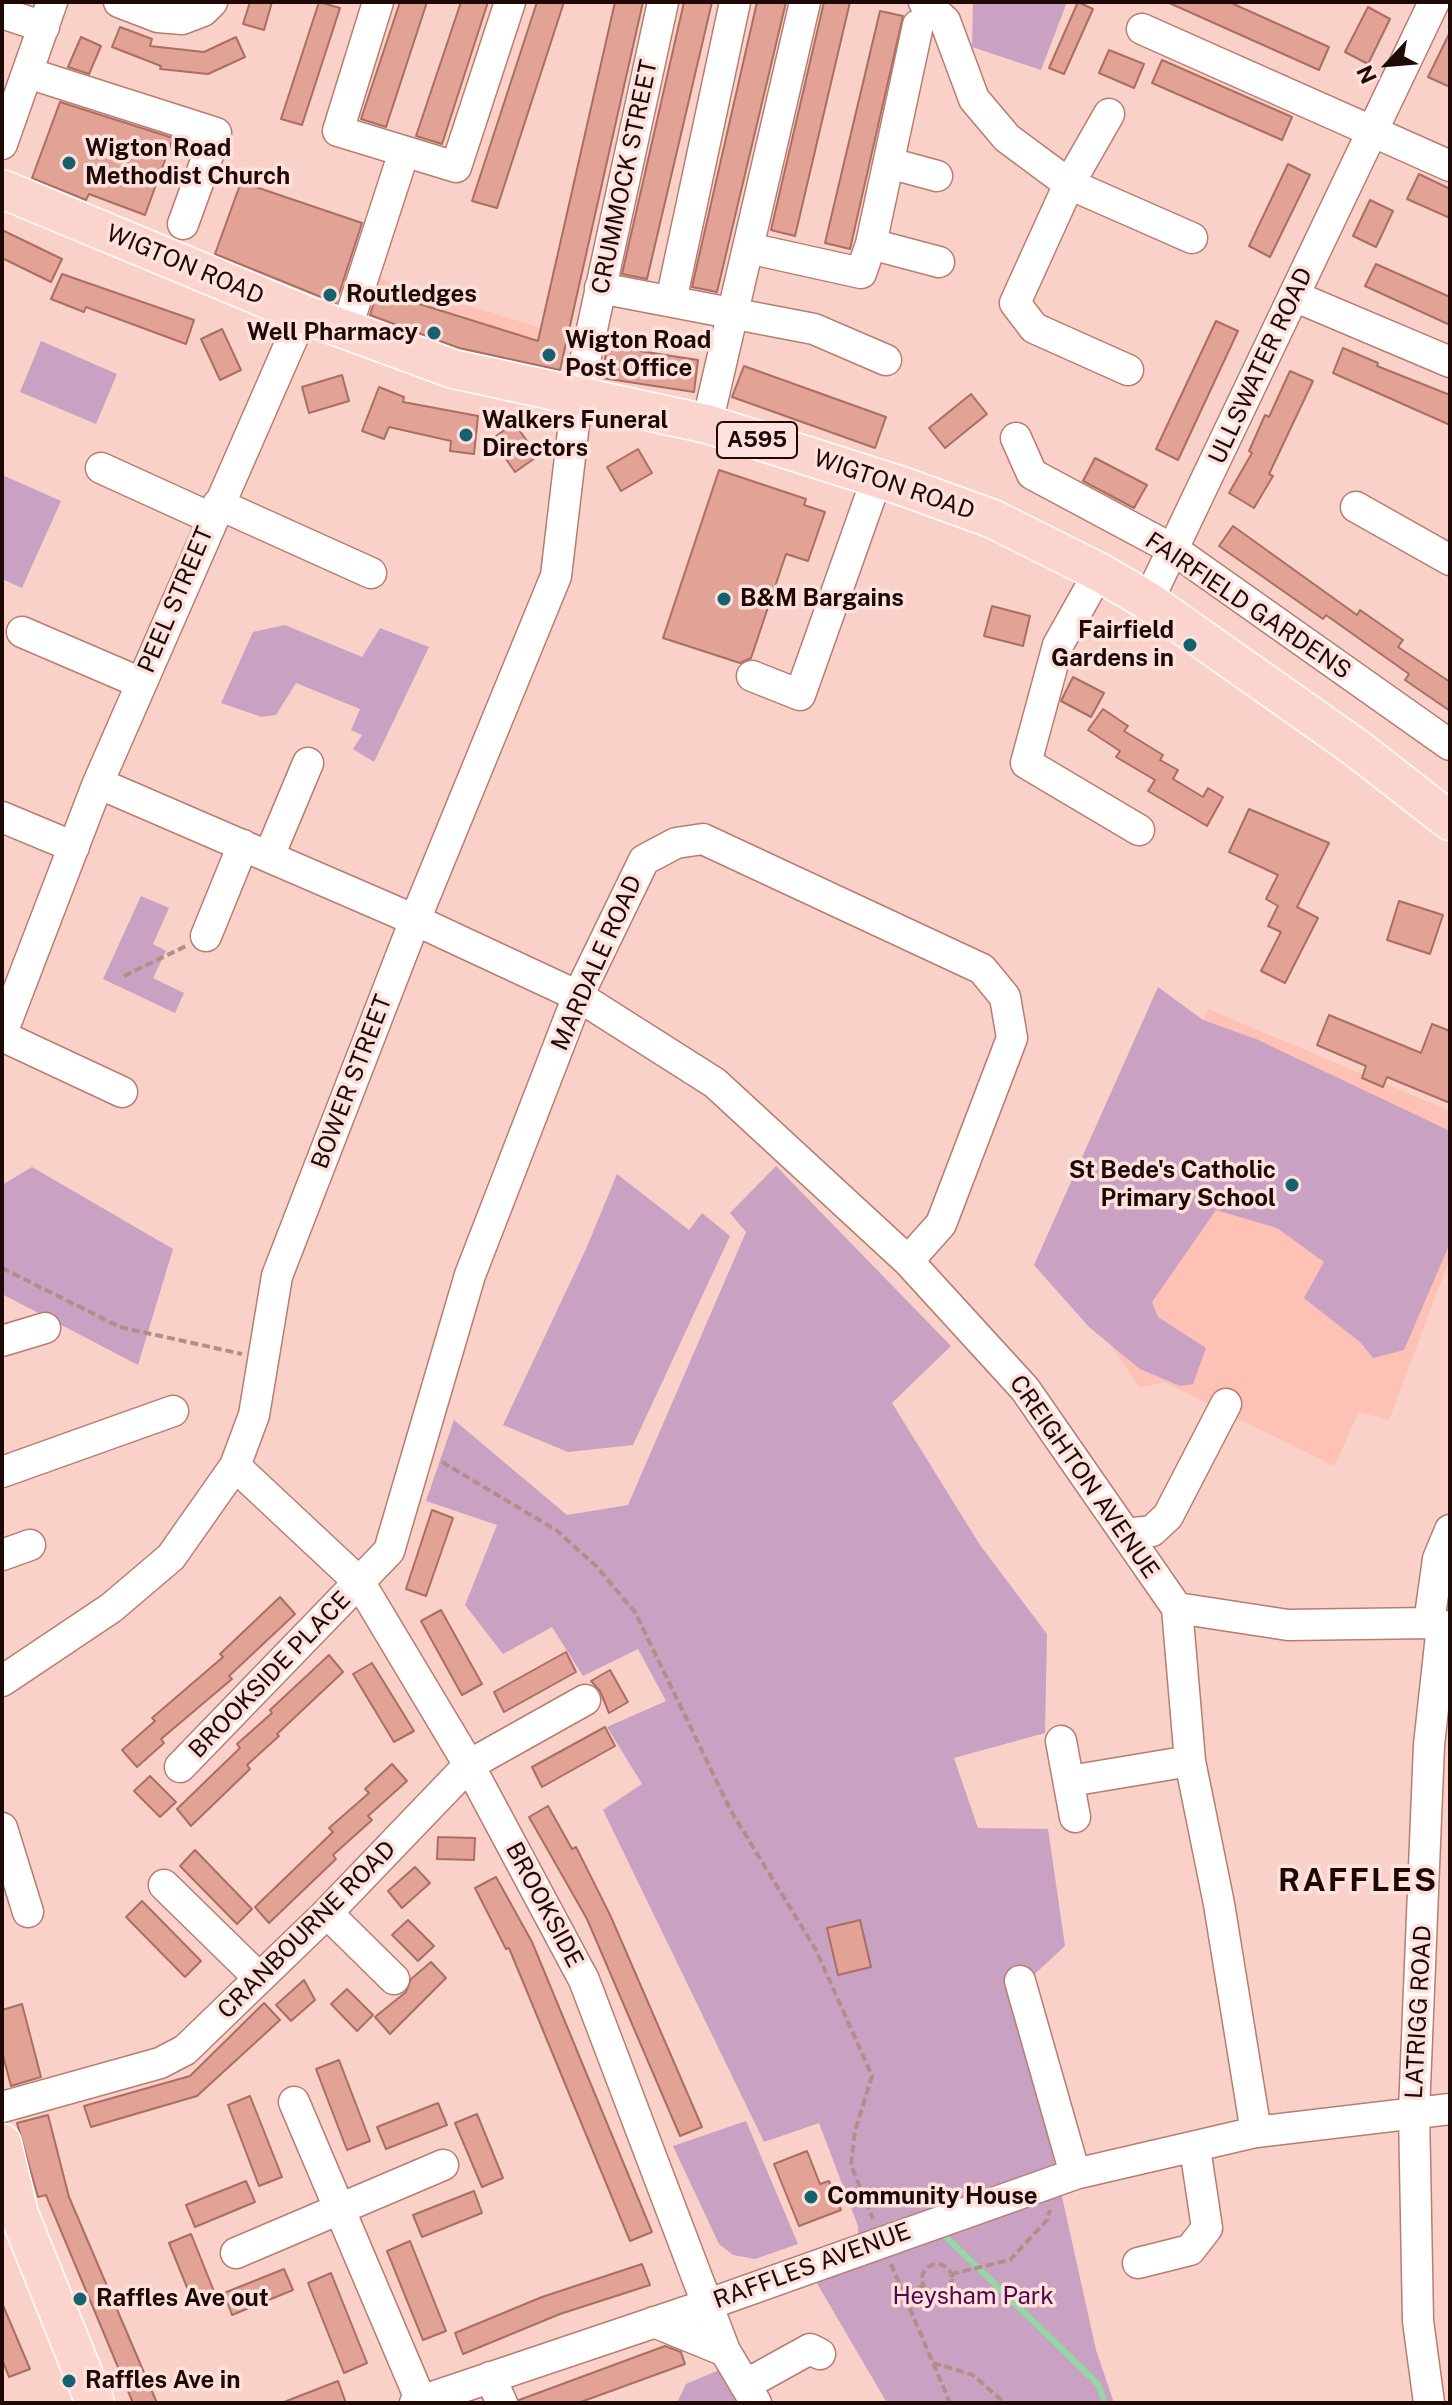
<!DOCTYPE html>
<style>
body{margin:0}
#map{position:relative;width:1452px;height:2405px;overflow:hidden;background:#f9d1c8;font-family:"Public Sans",sans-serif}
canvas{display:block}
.frame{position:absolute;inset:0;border:4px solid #1f0906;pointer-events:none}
.north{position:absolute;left:1348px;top:24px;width:80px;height:80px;-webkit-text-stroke:6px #fde1dc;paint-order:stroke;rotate:244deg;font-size:22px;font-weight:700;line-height:32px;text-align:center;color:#1f0906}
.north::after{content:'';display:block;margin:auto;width:28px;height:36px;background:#1f0906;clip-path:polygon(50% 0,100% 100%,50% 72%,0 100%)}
</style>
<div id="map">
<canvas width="1452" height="2405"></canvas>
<div class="frame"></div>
<div class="north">N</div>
</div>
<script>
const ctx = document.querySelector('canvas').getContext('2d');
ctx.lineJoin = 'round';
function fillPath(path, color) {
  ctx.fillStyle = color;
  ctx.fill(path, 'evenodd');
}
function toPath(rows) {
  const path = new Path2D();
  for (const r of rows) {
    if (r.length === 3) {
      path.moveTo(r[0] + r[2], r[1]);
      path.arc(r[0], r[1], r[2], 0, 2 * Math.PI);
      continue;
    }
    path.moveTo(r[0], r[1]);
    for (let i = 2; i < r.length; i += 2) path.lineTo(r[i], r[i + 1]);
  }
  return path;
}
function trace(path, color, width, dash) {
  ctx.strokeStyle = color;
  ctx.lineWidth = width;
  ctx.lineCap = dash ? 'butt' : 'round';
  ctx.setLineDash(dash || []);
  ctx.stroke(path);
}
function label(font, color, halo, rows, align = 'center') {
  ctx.font = font + ' "Public Sans",sans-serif';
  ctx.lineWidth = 7;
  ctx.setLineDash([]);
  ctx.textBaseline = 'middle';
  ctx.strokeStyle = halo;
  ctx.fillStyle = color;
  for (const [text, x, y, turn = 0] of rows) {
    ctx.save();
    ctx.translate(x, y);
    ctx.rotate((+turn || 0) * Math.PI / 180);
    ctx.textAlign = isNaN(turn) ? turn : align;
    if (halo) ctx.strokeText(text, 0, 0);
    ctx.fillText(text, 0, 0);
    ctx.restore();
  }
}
const built = toPath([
 [366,274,567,336,559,379,353,319],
 [1208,1009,1450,1111,1450,1258,1389,1420,1359,1412,1334,1466,1164,1382,1140,1388,1083,1305]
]);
const green = toPath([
 [973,2,1067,2,1041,70,972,47],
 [41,341,117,374,96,424,20,392],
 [2,475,61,501,22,588,2,579],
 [285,625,362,657,380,628,429,647,374,762,353,749,362,735,351,730,360,709,296,683,276,715,262,717,221,703,253,632],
 [141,896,169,908,153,944,166,951,153,978,184,993,175,1013,103,979],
 [1158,987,1203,1020,1256,1039,1450,1131,1450,1243,1404,1350,1373,1358,1360,1342,1304,1298,1324,1262,1277,1228,1216,1210,1152,1302,1158,1317,1206,1348,1193,1384,1180,1386,1140,1369,1089,1327,1034,1265],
 [776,1166,951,1346,892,1403,980,1545,1047,1634,1045,1733,954,1758,978,1828,1048,1829,1065,1946,1010,1997,1053,2156,1096,2350,1114,2403,887,2403,815,2280,859,2254,858,2226,819,2123,764,2142,603,1810,642,1784,607,1727,666,1701,638,1649,583,1676,552,1627,503,1654,465,1605,497,1525,426,1501,454,1420,567,1515,628,1505,746,1232,730,1213],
 [32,1167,173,1249,138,1365,2,1294,2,1185],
 [617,1174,689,1230,702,1213,730,1236,633,1445,568,1452,503,1425,586,1249],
 [746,2121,798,2244,755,2259,733,2255,719,2244,673,2146],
 [719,2370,739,2403,677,2403,686,2384]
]);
const stream = toPath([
 [940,2231,1098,2384,1105,2403]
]);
const building = toPath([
 [250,2,272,2,264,30,243,24,250,2],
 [319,2,340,8,302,125,281,119,319,2],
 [400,2,427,2,386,127,361,119,400,2],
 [461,2,488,2,442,144,416,136,461,2],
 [537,2,564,2,497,208,472,201,537,2],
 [615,2,643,2,560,370,459,348,370,315,378,291,538,341,615,2],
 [684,2,712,2,647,279,622,274,684,2],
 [757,2,786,2,717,292,692,287,757,2],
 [824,2,850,2,795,236,771,230,824,2],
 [1078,2,1093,9,1064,74,1049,68,1078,2],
 [1167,2,1229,2,1329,47,1319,70,1167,2],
 [1368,7,1390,19,1368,64,1345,52,1368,7],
 [880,11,903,16,850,249,825,243,880,11],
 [120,27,152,39,150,46,204,52,236,37,245,57,208,74,160,69,161,66,112,47,120,27],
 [1450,32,1450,87,1428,77,1450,32],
 [81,37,101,46,89,74,68,67,81,37],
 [1109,50,1144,64,1134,88,1099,73,1109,50],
 [1162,60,1292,117,1282,140,1152,83,1162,60],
 [60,102,173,138,145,215,89,194,86,200,32,178,60,102],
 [1288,164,1310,175,1270,257,1249,246,1288,164],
 [1419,174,1450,189,1450,218,1407,199,1419,174],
 [241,182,362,223,336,303,215,254,241,182],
 [1370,200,1393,211,1376,247,1353,236,1370,200],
 [2,230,62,259,51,282,2,258,2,230],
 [1376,264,1450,297,1450,325,1365,286,1376,264],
 [62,274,194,320,186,344,86,307,84,312,51,299,62,274],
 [1216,321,1238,331,1178,460,1156,449,1216,321],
 [222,329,241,370,220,380,201,339,222,329],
 [607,346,698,360,694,392,602,378,607,346],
 [1343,348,1378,363,1377,366,1450,395,1450,425,1333,373,1343,348],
 [744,366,886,417,875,448,732,397,744,366],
 [1290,371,1313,381,1269,474,1273,476,1254,508,1229,493,1252,453,1249,451,1265,415,1269,417,1290,371],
 [342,375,349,401,309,413,302,387,342,375],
 [379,387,404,397,403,402,478,416,474,454,450,451,451,441,389,427,384,439,362,431,379,387],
 [971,394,987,414,945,448,929,428,971,394],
 [514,423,538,456,515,472,492,439,514,423],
 [638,449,652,473,621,491,607,467,638,449],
 [1095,458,1147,485,1134,508,1083,481,1095,458],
 [719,470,806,499,804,505,825,512,808,561,786,554,751,658,740,663,663,638,719,470],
 [1233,526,1357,615,1360,610,1403,640,1398,647,1450,682,1450,711,1405,680,1409,674,1326,615,1323,619,1219,546,1233,526],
 [992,606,1030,616,1023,646,984,636,992,606],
 [1073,677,1104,693,1091,717,1061,701,1073,677],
 [1103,709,1128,726,1124,731,1163,755,1160,760,1178,770,1173,779,1203,797,1208,788,1223,797,1207,826,1148,791,1155,780,1116,757,1120,751,1088,730,1103,709],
 [1249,809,1329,843,1297,907,1318,918,1285,983,1261,971,1281,932,1268,926,1278,906,1266,899,1278,875,1229,852,1249,809],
 [1399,901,1443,915,1430,954,1387,940,1399,901],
 [1329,1015,1421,1053,1432,1024,1450,1031,1450,1103,1387,1077,1383,1087,1362,1078,1366,1066,1317,1045,1329,1015],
 [432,1510,453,1518,426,1596,406,1589,432,1510],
 [280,1597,295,1614,229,1676,232,1679,161,1739,164,1743,137,1767,122,1750,155,1721,152,1718,223,1657,220,1654,280,1597],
 [441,1610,482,1684,462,1695,421,1621,441,1610],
 [566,1652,576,1672,504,1712,494,1692,566,1652],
 [329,1655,343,1672,277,1734,279,1736,247,1765,250,1769,191,1826,177,1809,240,1748,237,1744,272,1713,270,1710,329,1655],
 [372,1663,414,1731,394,1742,353,1674,372,1663],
 [610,1670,628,1702,609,1713,600,1691,591,1681,610,1670],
 [605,1727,615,1746,542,1787,532,1767,605,1727],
 [392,1764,407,1781,368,1816,372,1820,333,1855,336,1859,269,1923,255,1907,333,1832,329,1828,369,1793,365,1789,392,1764],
 [150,1776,176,1802,160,1817,134,1791,150,1776],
 [548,1806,572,1849,576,1847,611,1917,702,2127,680,2136,587,1919,529,1817,548,1806],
 [438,1837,475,1838,474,1860,437,1859,438,1837],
 [195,1850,252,1909,237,1924,180,1866,195,1850],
 [415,1867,430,1883,402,1908,388,1891,415,1867],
 [496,1877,532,1942,652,2232,630,2241,509,1948,506,1949,475,1888,496,1877],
 [142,1901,201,1961,185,1977,126,1917,142,1901],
 [408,1920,434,1946,418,1961,392,1935,408,1920],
 [860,1920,871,1967,838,1975,827,1928,860,1920],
 [431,1962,446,1978,390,2034,375,2017,406,1992,411,1979,431,1962],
 [304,1980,315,2000,291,2021,276,2005,304,1980],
 [347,1989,373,2015,357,2031,331,2004,347,1989],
 [264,2003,280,2020,197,2096,91,2127,84,2106,190,2076,264,2003],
 [22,2004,41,2077,11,2086,2,2052,2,2010,22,2004],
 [339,2060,370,2141,347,2150,316,2069,339,2060],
 [250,2096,282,2177,259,2186,228,2105,250,2096],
 [438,2103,447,2125,386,2149,377,2127,438,2103],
 [477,2114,503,2178,482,2187,455,2123,477,2114],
 [48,2115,69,2197,157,2403,133,2403,46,2195,38,2197,17,2123,48,2115],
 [807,2151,820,2184,829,2181,841,2210,799,2226,774,2164,807,2151],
 [246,2181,255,2202,195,2227,186,2205,246,2181],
 [474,2191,482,2213,422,2237,413,2215,474,2191],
 [191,2234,217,2299,195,2307,169,2243,191,2234],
 [410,2241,446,2331,423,2340,387,2251,410,2241],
 [642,2264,650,2285,560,2314,463,2354,455,2333,542,2297,642,2264],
 [284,2269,293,2290,232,2315,224,2293,284,2269],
 [331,2273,367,2363,344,2373,308,2283,331,2273],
 [2,2303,30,2369,9,2377,2,2359,2,2303],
 [665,2346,681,2352,685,2364,578,2403,520,2403,519,2400,665,2346],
 [338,2381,346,2403,285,2403,284,2402,338,2381]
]);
const path = toPath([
 [124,976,186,946],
 [2,1268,120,1327,242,1354],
 [442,1462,556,1530,596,1566,635,1612,731,1811,816,1950,872,2076,855,2131,851,2165,873,2219],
 [891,2264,950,2403],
 [937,2279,15],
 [951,2274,1010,2260,1047,2220,1050,2210],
 [904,2294,924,2286],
 [933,2363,973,2375,1005,2403]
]);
const minor = toPath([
 [119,2,158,17,182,19,203,11,212,2],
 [378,2,338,131,456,167,510,2],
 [924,2,945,21,974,99,1007,138,1069,184,1192,238],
 [2,13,44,27],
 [1142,29,1450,166],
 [28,73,216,133,183,224],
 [1109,114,1069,184,1015,303,1034,328,1128,370],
 [2,144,52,2],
 [889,163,937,176],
 [871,244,939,262],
 [748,248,861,273,871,244,918,25],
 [600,288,814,329,886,360],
 [1294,296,1450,362],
 [671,301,735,2],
 [346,330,404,152],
 [707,424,805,2],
 [1016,438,1032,474,1174,550,1450,745],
 [101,468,211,518],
 [218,504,371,573],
 [1356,507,1450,560],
 [1099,572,1058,645,1026,763,1139,830],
 [1148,601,1434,2],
 [22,632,141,683],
 [752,676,800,695,877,478],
 [98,783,415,920,578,996,715,1083,908,1261,1025,1389,1177,1608,1190,1761,1219,1904,1256,2132],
 [2,817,74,847],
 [269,856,308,763],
 [206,936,243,845],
 [2,1033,98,783,303,314],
 [2,1036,122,1092],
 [2,1341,45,1328],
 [235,1466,360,1583,469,1765,584,1980,725,2351,756,2403],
 [2,1472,173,1411],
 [1126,1534,1152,1531,1168,1516,1226,1404],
 [2,1555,30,1545],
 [1177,1608,1288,1625,1429,1623,1450,1627],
 [1429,1623,1438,1559,1450,1530],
 [2,1681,111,1608,171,1557,235,1466,254,1415,277,1276,415,920,556,576,577,398,663,2],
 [1061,1741,1075,1817],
 [180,1767,389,1551,470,1275,578,996,644,860,676,843,703,839,982,969,1005,997,1012,1038,941,1224,908,1261],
 [1070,1781,1190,1761],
 [2,1828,28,1912],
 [164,1885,259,1978],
 [327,1913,394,1979],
 [1020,1981,1075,2174],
 [294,2102,421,2401],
 [2,2107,160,2063,185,2050,327,1913,469,1765,585,1700],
 [236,2253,443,2165],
 [1138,2263,1190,2250,1207,2228,1195,2148],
 [654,2322,725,2351],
 [490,2377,502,2403],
 [745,2385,810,2349,820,2354],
 [415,2403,709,2304,1075,2174,1256,2132,1450,2109],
 [1429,2403,1418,2321,1414,2111,1429,1745,1442,1626]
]);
const major = toPath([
 [2,189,303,314,453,369,707,424,902,486,993,519,1099,572,1148,601,1355,747,1450,821],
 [2,2143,19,2214,95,2403]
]);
const markers = [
 [69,163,8,"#15616d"],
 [330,295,8,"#15616d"],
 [434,333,8,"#15616d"],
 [549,355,8,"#15616d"],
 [466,435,8,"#15616d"],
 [724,599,8,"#15616d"],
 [1190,645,8,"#15616d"],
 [1292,1185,8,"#15616d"],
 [811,2197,8,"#15616d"],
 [80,2299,8,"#15616d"],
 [69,2381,8,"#15616d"]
];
const shields = [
 [757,440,80]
];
const shieldNames = [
 ["A595",757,440]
];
const poiNames = [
 ["Wigton Road",85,149],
 ["Methodist Church",85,177],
 ["Routledges",346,295],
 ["Well Pharmacy",418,333,"right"],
 ["Wigton Road",565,341],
 ["Post Office",565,369],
 ["Walkers Funeral",482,421],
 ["Directors",482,449],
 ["B&M Bargains",740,599],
 ["Fairfield",1174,631,"right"],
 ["Gardens in",1174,659,"right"],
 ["St Bede's Catholic",1276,1171,"right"],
 ["Primary School",1276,1199,"right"],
 ["Community House",827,2197],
 ["Raffles Ave out",96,2299],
 ["Raffles Ave in",85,2381]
];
const streetNames = [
 ["CRUMMOCK STREET",625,177,-78],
 ["WIGTON ROAD",185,265,23],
 ["ULLSWATER ROAD",1261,366,-65],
 ["WIGTON ROAD",894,485,19],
 ["PEEL STREET",176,600,-67],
 ["FAIRFIELD GARDENS",1248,606,34],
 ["MARDALE ROAD",597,963,-66],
 ["BOWER STREET",352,1082,-69],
 ["CREIGHTON AVENUE",1084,1477,55],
 ["BROOKSIDE PLACE",270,1675,-46],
 ["BROOKSIDE",544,1905,62],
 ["CRANBOURNE ROAD",307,1930,-45],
 ["LATRIGG ROAD",1419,2012,-87],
 ["RAFFLES AVENUE",812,2266,-20]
];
const parkNames = [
 ["Heysham Park",973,2297]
];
const districtNames = [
 ["RAFFLES",1358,1881]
];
fillPath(built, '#fdc1b5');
fillPath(green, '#c9a1c3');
trace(stream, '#95d7a5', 6);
fillPath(building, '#e2a295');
trace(building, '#aa6e63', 2);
trace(minor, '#b97c70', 33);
trace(major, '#fff', 41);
trace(path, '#b18f88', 4, [8, 4]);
trace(minor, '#fff', 30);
trace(major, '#fbd4cd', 38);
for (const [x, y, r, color] of markers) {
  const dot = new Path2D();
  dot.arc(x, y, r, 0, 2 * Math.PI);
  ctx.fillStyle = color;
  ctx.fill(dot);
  trace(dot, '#fde1dc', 3);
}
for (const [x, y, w] of shields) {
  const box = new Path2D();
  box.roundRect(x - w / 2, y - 18, w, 36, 6);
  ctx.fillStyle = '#fde1dc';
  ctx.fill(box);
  trace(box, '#1f0906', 2);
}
label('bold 22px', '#1f0906', null, shieldNames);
label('bold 24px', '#1f0906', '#fde1dc', poiNames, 'left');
label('24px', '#1f0906', '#fde1dc', streetNames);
label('24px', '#50084b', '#fde1dc', parkNames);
ctx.letterSpacing = '2px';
label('bold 32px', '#1f0906', '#fde1dc', districtNames);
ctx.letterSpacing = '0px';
</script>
